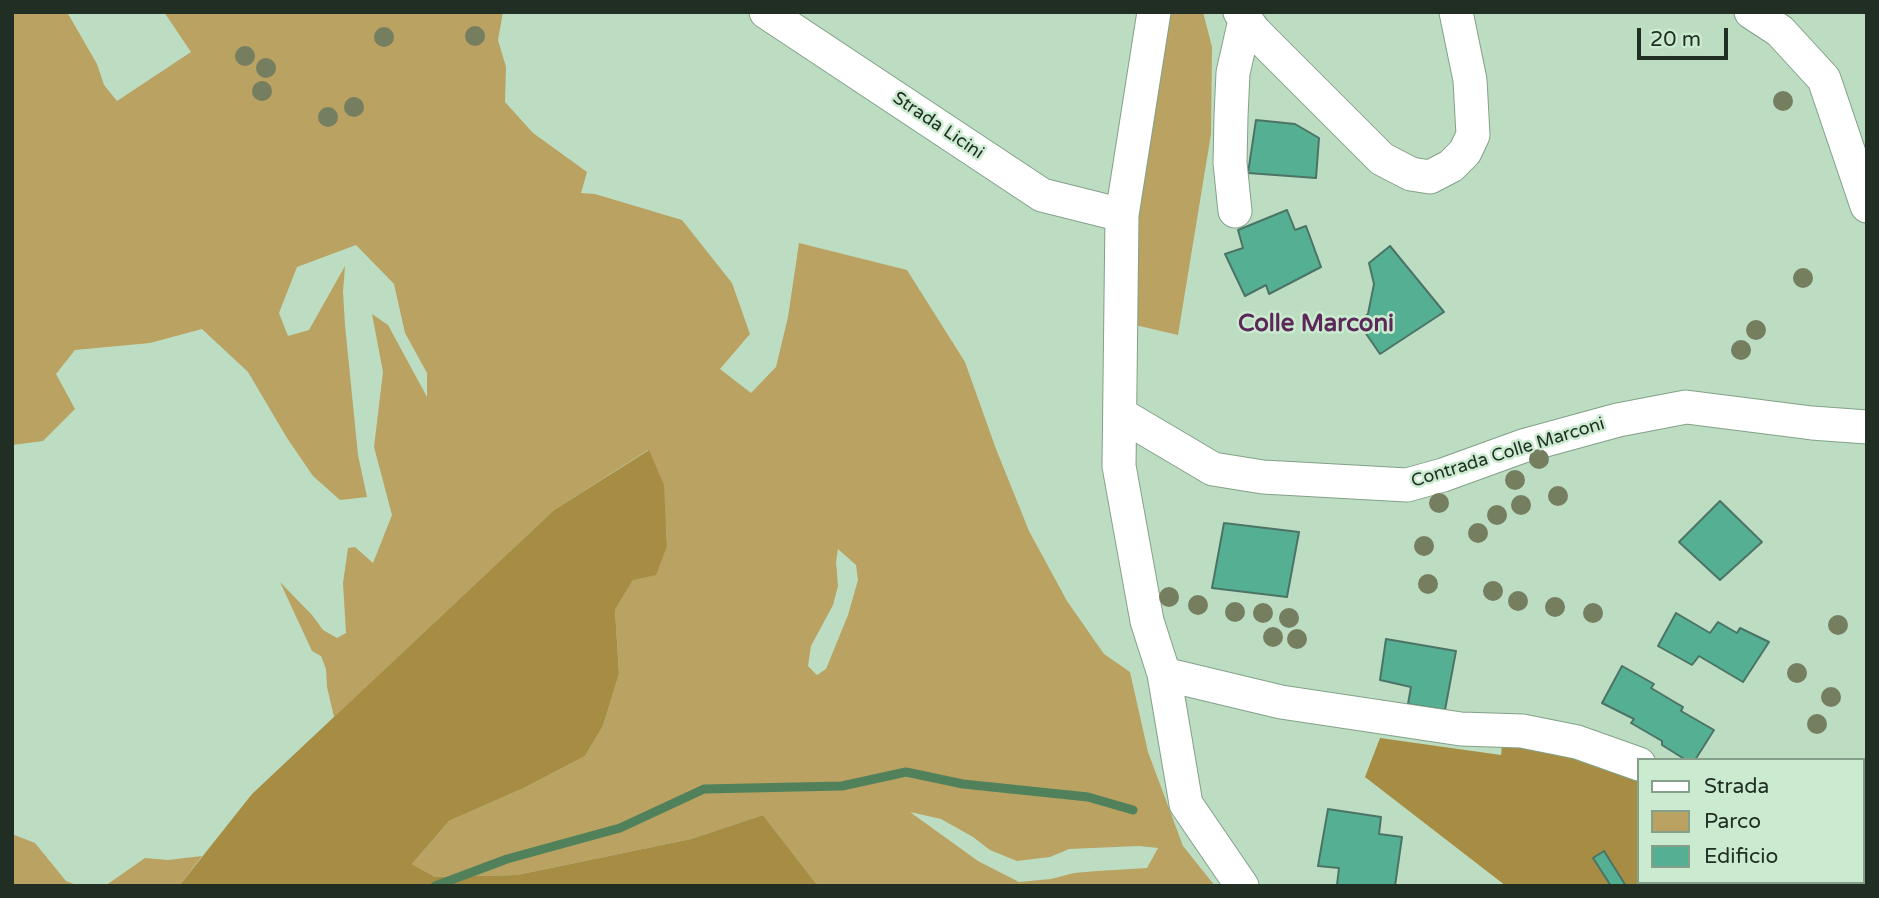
<!DOCTYPE html>
<style>
body{margin:0}
#map{position:relative;width:1879px;height:898px;overflow:hidden;background:#bdddc2;font-family:"Varela Round",sans-serif}
canvas{display:block}
.frame{position:absolute;inset:0;border:14px solid #212e24;pointer-events:none}
.legend{position:absolute;left:1637px;top:758px;width:228px;height:126px;box-sizing:border-box;background:#caebcf;border:2px solid #869f8b;margin:0;padding:9px 12px;list-style:none;font-size:21px;color:#212e24}
.legend li{display:flex;align-items:center;gap:14px;height:35px}
.legend b{width:35px;border:2px solid #869f8b}
.scale{position:absolute;left:1637px;top:28px;width:91px;height:32px;box-sizing:border-box;border:4px solid #212e24;border-top:0;padding-left:9px;font-size:21px;line-height:24px;white-space:nowrap;color:#212e24;-webkit-text-stroke:5px #caebcf;paint-order:stroke}
</style>
<div id="map">
<canvas width="1879" height="898"></canvas>
<div class="frame"></div>
<ul class="legend">
<li><b style="height:9px;background:#fff"></b>Strada</li>
<li><b style="height:19px;background:#b9a262"></b>Parco</li>
<li><b style="height:19px;background:#55b093"></b>Edificio</li>
</ul>
<div class="scale">20 m</div>
</div>
<script>
const ctx = document.querySelector('canvas').getContext('2d');
ctx.lineJoin = 'round';
function fillPath(path, color) {
  ctx.fillStyle = color;
  ctx.fill(path, 'evenodd');
}
function toPath(rows) {
  const path = new Path2D();
  for (const r of rows) {
    path.moveTo(r[0], r[1]);
    for (let i = 2; i < r.length; i += 2) path.lineTo(r[i], r[i + 1]);
  }
  return path;
}
function trace(path, color, width, dash) {
  ctx.strokeStyle = color;
  ctx.lineWidth = width;
  ctx.lineCap = dash ? 'butt' : 'round';
  ctx.setLineDash(dash || []);
  ctx.stroke(path);
}
function label(font, color, halo, rows, align = 'center') {
  ctx.font = font + ' "Varela Round",sans-serif';
  ctx.lineWidth = 5;
  ctx.setLineDash([]);
  ctx.textBaseline = 'middle';
  ctx.strokeStyle = halo;
  ctx.fillStyle = color;
  for (const [text, x, y, turn = 0] of rows) {
    ctx.save();
    ctx.translate(x, y);
    ctx.rotate((+turn || 0) * Math.PI / 180);
    ctx.textAlign = isNaN(turn) ? turn : align;
    if (halo) ctx.strokeText(text, 0, 0);
    ctx.fillText(text, 0, 0);
    ctx.restore();
  }
}
const green = toPath([
 [12,12,67,12,97,64,104,85,117,101,191,52,164,12,503,12,498,40,506,67,505,102,533,133,587,172,581,193,595,194,682,220,732,283,750,334,720,369,751,393,776,367,788,317,799,243,907,270,965,362,996,449,1029,531,1067,601,1104,654,1130,672,1148,752,1183,846,1215,886,818,886,763,815,691,839,517,875,435,877,412,864,449,821,526,787,585,756,603,726,619,674,615,610,633,580,667,546,666,524,648,450,554,510,334,717,327,687,326,669,321,656,312,651,280,582,312,615,323,630,337,638,346,633,343,583,348,548,355,547,373,563,392,515,374,447,383,372,372,314,388,325,427,397,427,373,405,333,394,284,356,245,297,267,279,313,288,336,309,330,345,266,343,292,345,325,358,455,367,497,340,500,313,476,287,438,248,372,202,329,150,343,75,350,56,374,75,409,43,441,12,445],
 [838,549,856,565,858,580,848,615,826,669,817,675,808,666,811,646,833,605,838,586,836,562],
 [910,812,941,819,973,837,990,850,1017,861,1050,857,1069,849,1139,846,1158,848,1147,868,1097,871,1074,873,1051,879,1019,882,978,861],
 [1165,12,1203,12,1212,47,1211,134,1178,335,1131,324,1141,151],
 [12,834,35,843,66,881,79,886,12,886],
 [202,856,179,886,105,886,145,858,168,860]
]);
const forest = toPath([
 [649,450,664,485,667,546,656,575,633,580,615,610,619,674,603,726,585,756,526,787,449,821,412,864,435,877,517,875,691,839,763,815,818,886,179,886,252,794,554,510],
 [1503,733,1639,769,1639,882,1642,882,1640,886,1506,886,1365,777,1380,738,1501,755],
 [1645,882,1812,882,1810,886,1649,886]
]);
const stream = toPath([
 [435,886,507,859,620,828,704,789,842,786,906,772,963,784,1088,797,1133,810]
]);
const building = toPath([
 [1256,120,1295,124,1319,138,1316,178,1248,173,1256,120],
 [1287,210,1295,230,1306,226,1321,267,1269,294,1266,285,1245,296,1225,254,1243,248,1238,230,1287,210],
 [1390,246,1444,312,1380,354,1358,322,1368,314,1374,284,1369,263,1390,246],
 [1720,501,1762,542,1720,580,1679,542,1720,501],
 [1224,523,1299,532,1287,597,1212,588,1224,523],
 [1676,613,1710,633,1718,622,1737,633,1740,628,1769,642,1743,682,1699,656,1692,665,1658,646,1676,613],
 [1386,639,1456,651,1445,710,1408,704,1411,687,1380,680,1386,639],
 [1622,666,1654,684,1651,688,1683,707,1681,711,1714,730,1695,760,1686,760,1662,745,1662,741,1631,723,1634,719,1602,703,1622,666],
 [1328,809,1381,817,1379,834,1402,837,1395,886,1337,885,1339,868,1318,866,1328,809],
 [1604,851,1626,886,1611,886,1593,858,1604,851]
]);
const minor = toPath([
 [766,12,1042,195,1122,215],
 [1154,12,1122,215,1119,466,1147,621,1164,674,1186,804,1242,886],
 [1240,12,1254,31,1382,159,1411,174,1430,177,1451,166,1465,152,1473,135,1470,80,1456,12],
 [1751,12,1780,31,1824,79,1867,206],
 [1235,211,1230,163,1231,116,1233,73,1245,20],
 [1120,414,1213,469,1263,477,1407,485,1443,475,1523,446,1618,420,1686,407,1812,423,1867,427],
 [1164,674,1281,702,1461,729,1522,731,1577,742,1639,764],
 [1863,842,1867,842]
]);
const trees = [
 [475,36],
 [384,37],
 [245,56],
 [266,68],
 [262,91],
 [1783,101],
 [354,107],
 [328,117],
 [1803,278],
 [1756,330],
 [1741,350],
 [1539,459],
 [1515,480],
 [1558,496],
 [1439,503],
 [1521,505],
 [1497,515],
 [1478,533],
 [1424,546],
 [1428,584],
 [1493,591],
 [1169,597],
 [1518,601],
 [1198,605],
 [1555,607],
 [1235,612],
 [1263,613],
 [1593,613],
 [1289,618],
 [1838,625],
 [1273,637],
 [1297,639],
 [1797,673],
 [1831,697],
 [1817,724]
];
const streetNames = [
 ["Strada Licini",938,126,34],
 ["Contrada Colle Marconi",1508,453,-17]
];
const districtNames = [
 ["Colle Marconi",1316,325]
];
fillPath(green, '#b9a262');
fillPath(forest, '#a78d44');
trace(stream, '#51815b', 9);
fillPath(building, '#55b093');
trace(building, '#4c7466', 2);
trace(minor, '#82a188', 35);
trace(minor, '#fff', 33);
ctx.fillStyle = '#767e60';
for (const [x, y] of trees) {
  ctx.beginPath();
  ctx.arc(x, y, 10, 0, 2 * Math.PI);
  ctx.fill();
}
label('18px', '#212e24', '#caebcf', streetNames);
label('bold 24px', '#5b2858', '#caebcf', districtNames);
</script>
